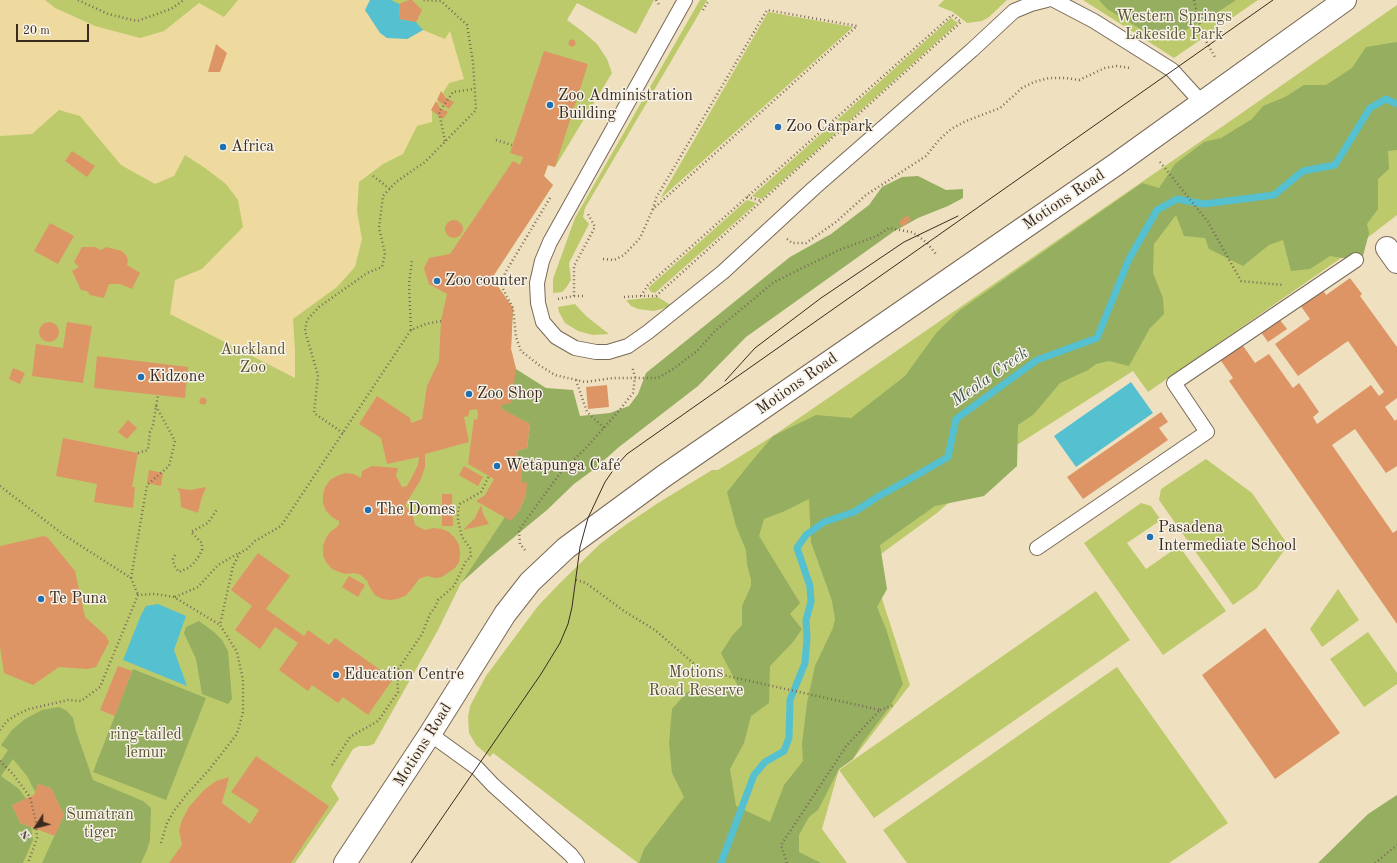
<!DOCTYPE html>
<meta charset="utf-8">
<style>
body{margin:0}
#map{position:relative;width:1397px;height:863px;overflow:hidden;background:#efe0c0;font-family:"Old Standard TT",serif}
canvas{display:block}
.north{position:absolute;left:16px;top:807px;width:40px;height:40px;-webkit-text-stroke:3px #f7f3e8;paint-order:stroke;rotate:234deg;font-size:11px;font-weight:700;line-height:16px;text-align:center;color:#3b2a1e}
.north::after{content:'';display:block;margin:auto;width:14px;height:18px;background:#3b2a1e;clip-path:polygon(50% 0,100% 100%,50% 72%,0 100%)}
.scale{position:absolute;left:16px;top:24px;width:73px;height:18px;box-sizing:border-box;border:2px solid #3b2a1e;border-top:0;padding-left:5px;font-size:12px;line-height:14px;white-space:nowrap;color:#3b2a1e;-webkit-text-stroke:3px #f7f3e8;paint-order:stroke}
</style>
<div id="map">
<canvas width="1397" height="863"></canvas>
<div class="north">N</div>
<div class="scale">20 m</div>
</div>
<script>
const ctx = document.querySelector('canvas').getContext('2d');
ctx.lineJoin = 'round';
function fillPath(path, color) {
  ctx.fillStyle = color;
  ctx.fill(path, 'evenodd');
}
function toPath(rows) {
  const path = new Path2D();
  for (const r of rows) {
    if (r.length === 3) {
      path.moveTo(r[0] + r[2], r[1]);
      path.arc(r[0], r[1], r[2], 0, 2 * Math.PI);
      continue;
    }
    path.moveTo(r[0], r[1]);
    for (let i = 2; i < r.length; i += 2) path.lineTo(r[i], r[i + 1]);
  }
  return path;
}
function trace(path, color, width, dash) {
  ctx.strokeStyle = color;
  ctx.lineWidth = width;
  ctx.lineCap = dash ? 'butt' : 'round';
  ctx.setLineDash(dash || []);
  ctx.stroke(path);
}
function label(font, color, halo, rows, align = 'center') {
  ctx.font = font + ' "Old Standard TT",serif';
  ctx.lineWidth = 3;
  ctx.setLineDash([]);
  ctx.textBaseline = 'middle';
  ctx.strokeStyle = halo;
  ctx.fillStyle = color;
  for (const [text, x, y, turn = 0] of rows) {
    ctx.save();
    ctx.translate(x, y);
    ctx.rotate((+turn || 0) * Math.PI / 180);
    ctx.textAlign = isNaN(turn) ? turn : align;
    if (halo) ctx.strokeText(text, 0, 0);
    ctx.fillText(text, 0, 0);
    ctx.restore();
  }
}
const green = toPath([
 [0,0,654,0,636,34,577,3,567,20,582,31,597,44,607,59,612,73,555,167,548,165,544,176,553,185,492,278,513,308,511,349,530,424,527,448,516,451,522,469,522,482,527,482,526,495,519,511,505,518,461,583,438,630,374,744,368,746,359,746,353,749,331,786,339,799,295,863,0,863],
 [700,0,707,0,585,208,583,217,589,224,569,263,571,280,566,288,562,292,553,293,553,279,575,218],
 [944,0,1007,0,989,17,982,21,967,23,953,12,938,6],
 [1083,0,1258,0,1174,58],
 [1397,5,1397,215,1344,256,1148,392,1133,371,1009,450,937,513,870,562,910,685,853,759,839,769,822,829,847,863,638,863,493,753,490,757,476,745,469,733,468,717,470,706,486,676,538,606,561,582,600,544,624,526,658,503,712,470,718,470,773,436,1226,124],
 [768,12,853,27,660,199],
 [951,18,958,23,847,123,837,120],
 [831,125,842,128,762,199,752,196],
 [747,200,757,203,655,293,651,292,648,288],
 [658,297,672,306,654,311,638,309,631,306,626,300],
 [575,304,586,316,609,334,593,335,578,331,565,323,559,312,558,307],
 [1206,459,1252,493,1288,545,1257,588,1233,605,1159,500,1161,489],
 [1141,503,1151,506,1161,520,1127,543,1146,569,1179,546,1226,611,1163,655,1084,543],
 [1338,589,1359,620,1322,647,1310,629],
 [1096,591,1130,640,874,818,839,770],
 [1368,632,1397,673,1397,684,1364,707,1330,659],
 [1117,667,1228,823,1169,863,907,863,883,830]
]);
const forest = toPath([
 [1099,0,1236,0,1212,16,1180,33,1144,31,1107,9],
 [1397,42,1397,150,1388,151,1389,169,1378,179,1378,209,1367,224,1369,233,1363,256,1356,260,1330,256,1310,269,1291,271,1283,240,1269,245,1243,266,1209,249,1205,238,1184,236,1176,215,1154,244,1153,273,1163,298,1164,314,1150,328,1129,366,1109,361,1096,364,1088,370,1060,383,1034,414,1018,425,1017,466,984,496,935,506,880,545,887,589,877,607,886,629,903,684,889,708,863,742,853,759,839,769,818,810,809,817,799,835,799,852,821,863,639,863,644,849,684,797,672,773,669,743,672,709,687,692,707,686,738,686,721,653,732,636,742,625,742,606,751,586,751,580,747,564,746,550,736,526,727,492,751,462,773,436,816,415,851,418,905,376,937,332,960,310,1142,183,1159,188,1175,164,1204,142,1221,138,1252,119,1263,106,1285,97,1304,85,1326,85,1352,68,1366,47],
 [809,499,811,542,832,601,835,619,833,628,815,666,807,703,802,744,803,761,784,785,770,822,736,806,730,769,744,743,751,716,769,703,770,666,793,642,802,629,790,614,800,603,759,536,764,519,785,511],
 [918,176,946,190,963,189,963,198,948,206,918,218,893,232,746,337,698,386,619,447,593,470,574,484,547,510,490,557,461,583,505,517,519,511,526,495,526,483,522,483,522,469,516,451,527,448,530,424,502,409,501,405,516,369,546,388,573,390,580,416,610,413,629,406,638,394,646,373,790,257,831,234,869,205,882,187,902,177],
 [199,621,214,632,222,640,228,651,232,699,228,704,202,694,196,659,184,633,186,627],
 [133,669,206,698,166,800,93,772],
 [59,707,67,711,73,718,76,731,93,780,143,801,151,808,150,840,147,850,141,863,42,863,64,815,51,788,38,784,35,792,27,776,13,759,1,776,19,789,26,799,12,805,20,823,31,827,33,840,23,863,0,863,0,762,8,750,1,745,12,730,25,719,42,710],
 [1397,795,1397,863,1318,863,1368,814]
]);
const sand = toPath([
 [0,0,45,0,55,8,95,26,140,38,164,31,199,3,224,17,238,0,370,0,365,11,407,39,423,30,445,39,450,31,464,79,449,83,432,111,432,122,417,126,403,154,383,164,359,182,357,211,362,239,355,267,337,287,293,319,295,351,295,378,170,314,175,280,202,269,243,227,238,200,226,184,205,168,185,155,174,176,155,184,121,165,80,116,59,110,32,134,0,136]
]);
const water = toPath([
 [370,0,391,0,399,4,400,19,416,22,423,30,407,39,387,38,380,33,365,10],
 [1131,382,1153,413,1076,467,1054,436],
 [158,604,186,616,174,650,187,686,123,660,141,615,146,606]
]);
const stream = toPath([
 [721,863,754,775,765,762,784,751,789,738,790,700,805,663,807,638,806,620,811,602,810,586,797,548,806,535,824,522,854,512,879,496,917,475,948,457,956,419,1037,360,1097,338,1129,259,1157,210,1177,199,1204,204,1274,195,1303,171,1335,165,1370,108,1386,99,1397,104]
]);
const building = toPath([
 [409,0,412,0,422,10,416,22,400,19,399,4],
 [572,43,3.5],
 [216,44,227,53,220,72,208,72],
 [544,51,588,64,555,167,548,165,544,176,553,185,492,278,513,308,511,349,516,369,511,403,501,405,502,409,530,424,527,448,516,451,522,469,522,483,527,482,526,495,519,511,511,521,476,501,485,495,494,479,468,464,474,419,477,420,478,414,477,409,470,410,468,416,464,417,469,442,425,454,425,467,420,481,405,505,413,517,415,525,425,530,433,528,442,529,449,532,455,538,459,545,460,554,459,562,455,568,442,577,435,578,427,576,419,579,410,591,405,596,397,599,390,600,382,599,375,595,370,588,367,581,361,575,354,573,346,574,339,572,332,569,326,562,323,555,323,546,326,538,330,532,337,527,339,524,339,521,332,517,326,511,323,503,323,495,325,487,330,480,337,476,345,473,354,474,361,478,362,471,372,466,398,468,396,476,402,487,407,486,412,477,418,465,419,457,387,464,381,438,359,424,377,396,410,418,411,423,422,419,427,386,439,361,441,321,447,294,429,284,424,268,429,258,450,254,513,161,520,165,523,157,510,153],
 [441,91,446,98,454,102,449,109,437,100],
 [436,101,440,108,448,112,443,119,431,110],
 [72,151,95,166,87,177,65,161],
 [907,215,911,220,902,227,899,222],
 [454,229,9],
 [50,223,74,236,58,264,34,251],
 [82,247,95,247,101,250,106,247,122,251,126,255,128,260,127,265,140,273,132,289,120,284,109,284,104,298,90,295,87,291,81,290,72,271,79,267,74,262],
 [1350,278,1362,294,1360,296,1397,347,1397,398,1385,407,1395,421,1397,419,1397,466,1386,473,1355,429,1332,445,1393,533,1397,530,1397,624,1229,381,1233,378,1217,355,1239,340,1255,363,1269,354,1293,388,1299,383,1319,412,1313,417,1317,424,1371,385,1379,396,1384,392,1348,341,1298,376,1275,344,1310,319,1300,305,1322,288,1326,295],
 [1276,315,1287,329,1268,342,1258,328],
 [49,332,10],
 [67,322,92,326,83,383,32,376,36,344,63,348],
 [97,356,188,367,185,398,94,388],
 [13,368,25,373,20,384,9,379],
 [607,385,609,407,588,409,586,387],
 [203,401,3.5],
 [1161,412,1168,422,1159,428,1168,440,1083,499,1067,477],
 [128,420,137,428,127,439,118,432],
 [63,438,138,453,132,487,135,487,133,508,94,502,97,484,56,476],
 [464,466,483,477,478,486,459,475],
 [149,470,163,473,161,486,147,483],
 [206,487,201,500,198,513,181,507,180,493,177,488,190,490],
 [442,494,452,494,453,526,442,526],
 [481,505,483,514,489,524,463,530,475,518],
 [44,536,48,538,75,571,85,617,106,636,109,642,96,667,87,669,59,667,33,685,4,673,0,647,0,546],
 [258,553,290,576,266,609,304,636,308,630,329,645,335,638,393,679,368,715,343,697,338,703,312,685,308,691,279,670,298,643,275,627,260,649,235,630,252,606,231,590],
 [349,576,365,585,358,597,342,587],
 [1265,628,1340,733,1275,779,1202,675],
 [118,666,132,671,115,716,100,710],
 [256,756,329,806,291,863,169,863,182,845,179,830,182,820,189,807,204,790,216,781,229,777,222,803,250,824,259,810,231,792],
 [38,784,51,788,64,815,55,836,20,823,12,805,34,795]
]);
const path = toPath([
 [78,0,108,14,137,21,171,9,184,0],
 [656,0,660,6],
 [1194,0,1202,34,1216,59],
 [703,10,709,0],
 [831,123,846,126],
 [496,140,512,145],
 [445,141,439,112,453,92,474,89],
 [1160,162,1208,222,1241,281,1284,285],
 [373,176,390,189],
 [747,197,762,201],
 [550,198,505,273,502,287,513,308,516,337,521,351,539,365,555,375,585,382,613,378,658,378,673,369,697,351,715,331,774,282,839,250,877,236,889,228,911,232,917,235,927,243,936,254],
 [787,239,792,243,806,243,836,222,866,195,926,156,939,140,951,129,966,121,1000,108,1022,88,1034,82,1049,78,1066,78,1079,80,1105,68,1117,66,1130,68],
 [603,259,614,260,624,255,640,238,653,209,857,26,767,10,656,198,653,209],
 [574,296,586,296],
 [624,297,641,296,656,296,961,22,952,15,648,285,641,296],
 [558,299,574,296,574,266,595,227,588,214],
 [411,330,409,284,412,260],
 [576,380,587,412,604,428],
 [343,433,314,413,318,375,305,331,307,320,319,307,336,295,367,273,382,267,385,253,379,228,383,196,396,182,425,162,476,110,473,62,467,25,441,1,423,0],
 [138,453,148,450,150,432,153,425,158,395],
 [0,486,64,535,131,578,138,595],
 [525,550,520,544,519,530,561,472,585,449,617,413,633,393,635,377,632,366],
 [175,555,173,559,174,565,179,572,188,568,193,564,199,556,202,550,202,543,191,532,208,523,218,508],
 [131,578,147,485,169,466,175,441,156,406],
 [576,580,586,583,624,611,655,630,700,669,705,671,880,710,847,745,781,845,787,863],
 [175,597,198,587,218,565,239,553],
 [880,710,894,705],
 [0,730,7,721,18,714,29,709,68,700,81,701,100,687,138,595,155,594,174,597,220,625],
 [0,761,13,774,30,797,36,822,37,838,28,863],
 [332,765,350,737,378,721,398,692,397,671,422,634,430,614,435,607,438,600,454,586,466,561,471,557,470,548,462,537,458,520,458,509,460,504,481,492,489,476],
 [161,843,167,823,174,811,187,794,208,771,237,734,243,712,243,680,237,652,220,625,233,566,240,553,247,549,255,541,281,526,411,330,426,324,441,321],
 [1375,863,1397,845]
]);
const service = toPath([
 [685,0,550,242,542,261,537,283,538,303,543,322,556,337,575,348,596,352,608,352,628,346,648,332,723,272,814,188,972,50,1014,11,1031,4,1047,0],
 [1054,0,1094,21,1172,70,1202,103],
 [1037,548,1207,432,1174,383,1356,260],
 [430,734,477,768,493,785,571,855,577,863]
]);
const minor = toPath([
 [1387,248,1397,262]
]);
const secondary = toPath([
 [345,863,430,734,505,614,530,582,566,548,664,476,1115,165,1345,0]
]);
const tram = toPath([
 [725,381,755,348,821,298,904,242,958,216],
 [411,863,541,674,560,643,568,624,572,607,580,547,588,518,605,482,616,466,627,454,1273,0]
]);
const markers = [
 [550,105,4,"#1f6fb2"],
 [778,127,4,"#1f6fb2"],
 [223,147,4,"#1f6fb2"],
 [437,281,4,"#1f6fb2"],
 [141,377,4,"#1f6fb2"],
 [469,394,4,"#1f6fb2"],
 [497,466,4,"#1f6fb2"],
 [368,510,4,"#1f6fb2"],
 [1150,537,4,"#1f6fb2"],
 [41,599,4,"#1f6fb2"],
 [336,675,4,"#1f6fb2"]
];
const parkNames = [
 ["Western Springs",1174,17],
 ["Lakeside Park",1174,35],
 ["Auckland",253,350],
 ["Zoo",253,368],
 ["Motions",696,673],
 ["Road Reserve",696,691],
 ["ring-tailed",146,735],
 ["lemur",146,753],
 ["Sumatran",100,815],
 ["tiger",100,833]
];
const poiNames = [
 ["Zoo Administration",558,96],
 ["Building",558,114],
 ["Zoo Carpark",786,127],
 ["Africa",231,147],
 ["Zoo counter",445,281],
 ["Kidzone",149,377],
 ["Zoo Shop",477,394],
 ["Wētāpunga Café",505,466],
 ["The Domes",376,510],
 ["Pasadena",1158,528],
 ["Intermediate School",1158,546],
 ["Te Puna",49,599],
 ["Education Centre",344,675]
];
const streetNames = [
 ["Motions Road",1064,200,-34],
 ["Motions Road",797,384,-35],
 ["Motions Road",423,745,-58]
];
const waterNames = [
 ["Meola Creek",990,377,-35]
];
fillPath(green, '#bcca6c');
fillPath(forest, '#95ae60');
fillPath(sand, '#eeda9e');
fillPath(water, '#55c0d0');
trace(stream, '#55c0d0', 7);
fillPath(building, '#dd9566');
trace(service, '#7a6a57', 16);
trace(minor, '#7a6a57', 24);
trace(secondary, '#7a6a57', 24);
trace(path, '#7a6a57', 2.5, [1, 3]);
trace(service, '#fff', 14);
trace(minor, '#fff', 22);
trace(secondary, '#fff', 22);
trace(tram, '#3b2a1e', 1);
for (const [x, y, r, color] of markers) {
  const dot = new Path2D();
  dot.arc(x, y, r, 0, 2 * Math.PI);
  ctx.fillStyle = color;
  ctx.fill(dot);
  trace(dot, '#f7f3e8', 1.5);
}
label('16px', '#5b5232', '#f7f3e8', parkNames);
label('16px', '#3b2a1e', '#f7f3e8', poiNames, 'left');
label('16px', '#3b2a1e', '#f7f3e8', streetNames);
label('italic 17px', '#435753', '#f7f3e8', waterNames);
</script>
